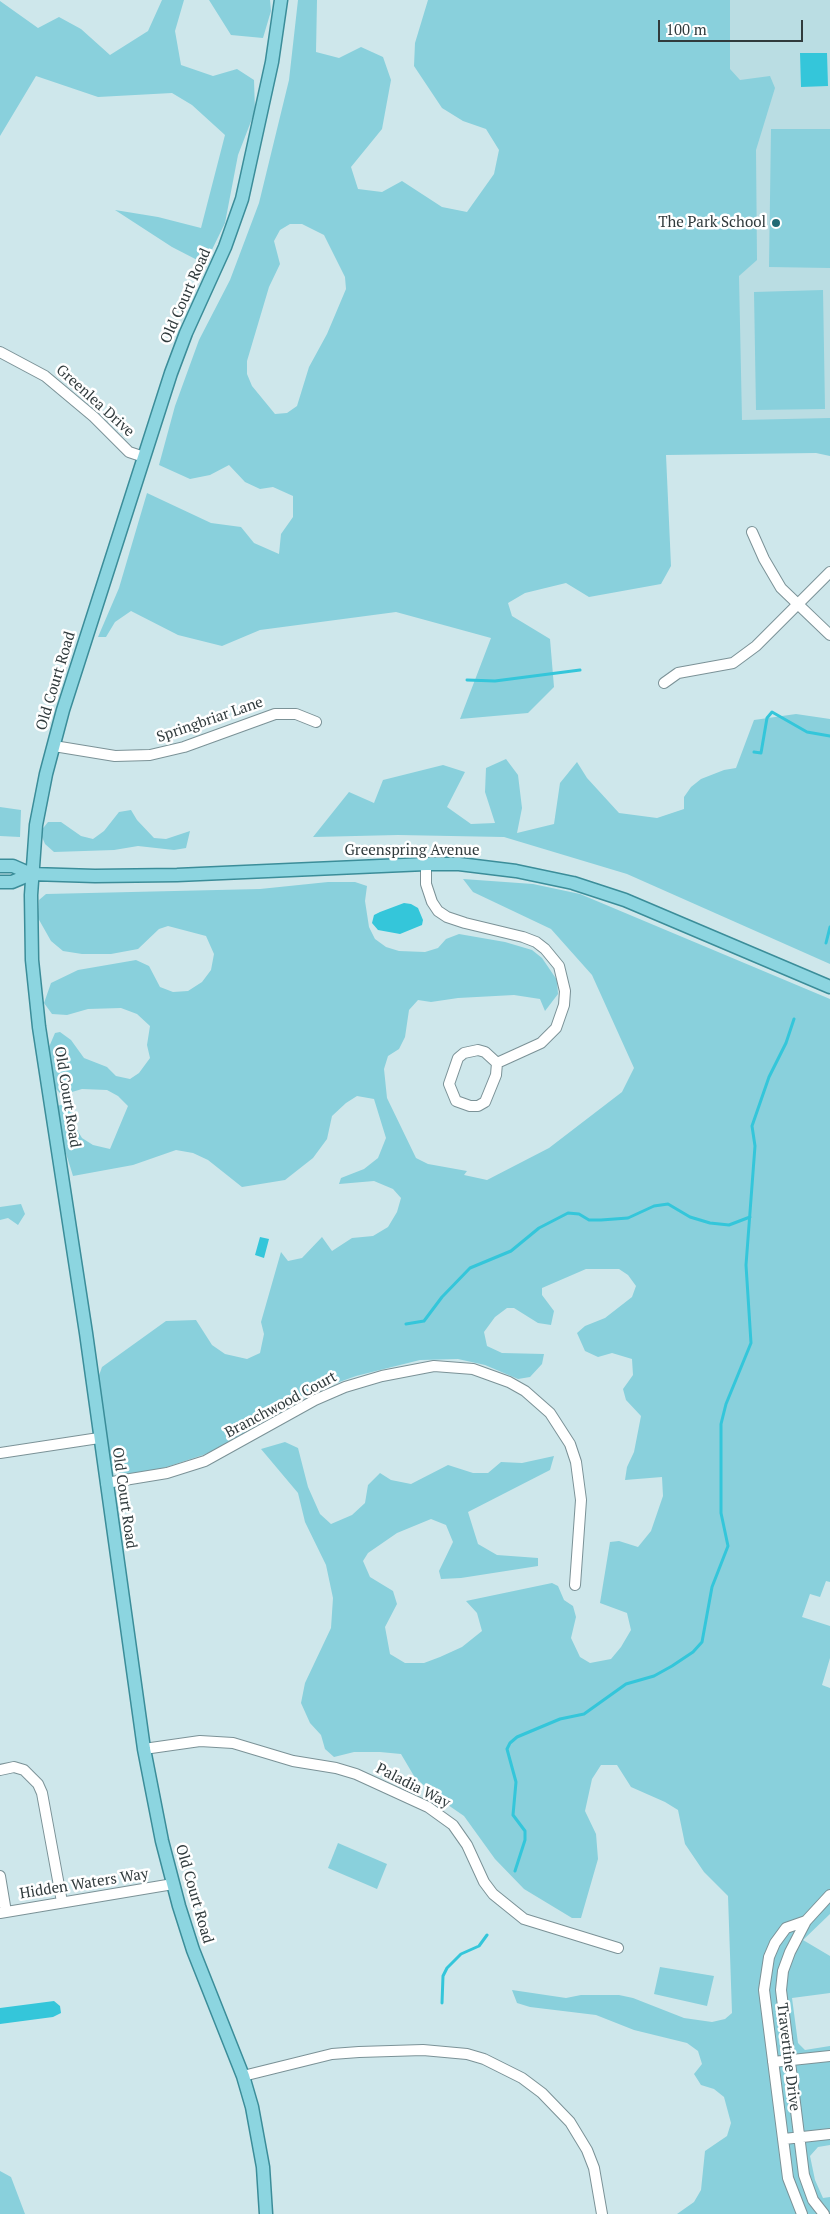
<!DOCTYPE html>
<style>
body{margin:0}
#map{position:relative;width:830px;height:2214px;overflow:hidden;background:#cee7eb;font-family:"PT Serif",serif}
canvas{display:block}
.scale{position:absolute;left:658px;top:20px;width:145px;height:22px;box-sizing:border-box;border:2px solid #313b3d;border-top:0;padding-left:6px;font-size:15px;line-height:18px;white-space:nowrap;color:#313b3d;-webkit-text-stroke:4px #fff;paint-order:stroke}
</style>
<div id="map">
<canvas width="830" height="2214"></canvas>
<div class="scale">100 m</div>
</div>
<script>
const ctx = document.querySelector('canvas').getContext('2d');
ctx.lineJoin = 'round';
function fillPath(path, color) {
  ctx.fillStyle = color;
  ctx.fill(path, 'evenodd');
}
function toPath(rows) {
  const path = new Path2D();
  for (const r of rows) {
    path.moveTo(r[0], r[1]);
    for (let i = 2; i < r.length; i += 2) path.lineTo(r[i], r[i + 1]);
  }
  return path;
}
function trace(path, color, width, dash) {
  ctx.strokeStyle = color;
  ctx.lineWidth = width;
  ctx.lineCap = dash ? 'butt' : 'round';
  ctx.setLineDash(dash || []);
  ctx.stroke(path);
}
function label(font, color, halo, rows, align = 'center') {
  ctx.font = font + ' "PT Serif",serif';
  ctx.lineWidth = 5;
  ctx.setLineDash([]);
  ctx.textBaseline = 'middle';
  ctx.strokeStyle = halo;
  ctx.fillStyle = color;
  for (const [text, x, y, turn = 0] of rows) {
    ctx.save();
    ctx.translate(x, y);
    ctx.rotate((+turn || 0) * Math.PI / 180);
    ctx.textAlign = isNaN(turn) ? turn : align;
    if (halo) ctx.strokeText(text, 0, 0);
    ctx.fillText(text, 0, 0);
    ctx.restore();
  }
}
const built = toPath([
 [715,0,830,0,830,449,727,448]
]);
const green = toPath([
 [162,0,184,0,175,31,181,65,213,76,237,69,254,80,255,111,238,155,225,223,205,264,172,247,115,210,158,217,201,228,225,135,192,105,172,93,98,97,36,76,0,136,0,1,38,28,59,17,81,29,110,55,148,31],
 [209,0,270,0,271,11,263,38,231,35],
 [298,0,317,0,316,52,339,58,361,47,383,57,391,80,382,129,351,167,358,189,382,192,402,181,442,207,467,212,494,174,499,150,486,129,463,121,442,108,414,66,415,43,428,0,730,0,730,69,740,80,770,76,775,88,756,150,757,260,739,276,742,420,830,418,830,456,816,453,666,455,671,566,661,584,589,597,566,583,525,593,508,603,512,616,550,639,554,687,528,713,460,719,491,638,396,612,260,630,222,646,178,635,131,611,115,622,106,637,98,637,119,588,147,493,211,523,241,527,254,543,279,554,281,534,293,517,293,496,273,487,260,489,245,482,229,465,210,475,190,479,159,465,175,406,199,340,230,280,259,203,289,80],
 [290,224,302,224,324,235,345,277,346,289,327,334,309,367,297,406,287,413,275,414,252,386,247,374,247,361,269,287,280,264,274,241,280,230],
 [771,129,830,129,830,268,769,267],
 [823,290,825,409,756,410,754,292],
 [796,714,830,719,830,964,627,874,504,837,398,835,313,837,349,792,374,803,383,780,443,765,465,772,447,807,471,824,495,823,485,792,486,768,506,759,518,775,522,808,517,833,554,824,560,783,577,762,587,778,619,813,657,818,684,809,684,797,691,787,701,779,724,770,736,768,754,720],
 [0,807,21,810,20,837,0,836],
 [131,810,137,820,154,838,166,839,190,831,186,848,174,850,138,846,114,850,54,852,45,844,40,832,48,822,61,822,81,836,93,839,104,831,119,812],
 [463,879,533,884,580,894,830,999,830,1582,826,1581,820,1597,810,1594,802,1617,830,1626,830,1658,822,1685,830,1688,830,1914,803,1940,830,1956,830,1993,792,1998,798,2043,805,2050,830,2046,830,2145,818,2147,810,2156,815,2180,823,2198,830,2197,830,2214,677,2214,694,2202,701,2190,705,2151,727,2136,731,2123,724,2097,714,2089,701,2085,694,2074,702,2064,698,2051,687,2043,634,2030,596,2015,530,2007,517,2003,512,1990,566,1998,581,1995,619,1995,633,1998,684,2018,712,2022,725,2019,732,2013,728,1896,704,1872,685,1844,678,1810,665,1802,631,1787,617,1765,601,1765,592,1779,585,1811,596,1834,598,1859,581,1918,572,1918,524,1889,495,1859,464,1816,435,1796,414,1776,401,1754,380,1752,354,1752,334,1757,325,1749,321,1735,310,1723,301,1703,305,1683,331,1628,333,1598,326,1565,305,1522,298,1493,261,1449,285,1442,298,1448,308,1487,320,1514,331,1524,352,1515,365,1503,368,1485,380,1473,391,1480,411,1484,448,1465,473,1473,488,1473,501,1462,522,1463,554,1456,550,1470,468,1512,478,1544,497,1555,538,1558,538,1566,461,1578,441,1579,439,1571,453,1542,446,1525,431,1519,397,1533,368,1553,363,1561,370,1577,393,1591,397,1604,385,1627,390,1654,405,1663,424,1663,440,1657,462,1647,482,1631,477,1613,466,1601,552,1583,558,1586,564,1600,573,1606,576,1617,571,1638,580,1657,590,1663,611,1659,621,1647,631,1630,627,1613,600,1603,610,1542,619,1541,638,1547,651,1531,663,1496,662,1477,625,1480,627,1467,634,1452,641,1416,626,1400,623,1389,633,1375,632,1359,612,1353,598,1357,585,1351,577,1333,585,1326,605,1318,632,1297,636,1286,628,1275,619,1269,586,1269,542,1288,542,1295,554,1311,551,1325,538,1323,514,1308,507,1308,495,1317,484,1332,487,1346,502,1353,544,1354,542,1364,530,1377,518,1379,485,1365,458,1359,420,1360,356,1376,295,1398,243,1438,203,1455,154,1471,122,1475,112,1466,97,1381,102,1367,166,1321,196,1320,212,1345,225,1354,247,1359,260,1353,264,1334,261,1322,281,1252,288,1261,302,1258,322,1237,332,1251,352,1238,373,1236,388,1227,397,1212,401,1198,393,1189,374,1181,339,1184,341,1178,364,1169,378,1158,386,1138,374,1099,357,1096,346,1103,332,1116,327,1139,313,1158,285,1180,242,1187,208,1160,193,1153,176,1150,133,1165,73,1176,56,1121,57,1106,64,1104,72,1113,74,1125,82,1138,93,1145,110,1149,128,1106,118,1096,107,1090,82,1089,62,1095,54,1087,49,1047,55,1033,60,1032,71,1040,84,1058,107,1067,116,1076,130,1079,139,1073,150,1058,147,1045,150,1026,137,1014,121,1008,88,1009,67,1015,52,1014,44,1003,51,983,78,970,136,960,149,966,160,987,173,992,188,991,202,982,211,970,214,954,206,936,168,926,159,929,138,949,111,954,82,954,63,951,51,941,38,918,39,900,46,894,260,889,328,882,355,882,367,886,365,901,369,927,375,939,386,947,399,951,425,952,438,948,446,939,459,934,505,942,532,950,542,958,557,980,558,994,545,1011,540,999,514,995,458,998,431,1002,418,1000,409,1010,405,1037,399,1049,388,1056,384,1069,387,1098,416,1158,428,1164,467,1171,464,1175,487,1180,549,1148,622,1092,634,1068,592,975,551,929,473,892],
 [21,1204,25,1214,18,1225,8,1218,0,1220,0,1207],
 [338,1843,387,1864,377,1889,328,1868],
 [660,1967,714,1976,707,2006,654,1994],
 [0,2171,11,2177,25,2214,0,2214]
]);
const water = toPath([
 [800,53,827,53,828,86,801,87],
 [404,903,411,904,418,908,423,920,422,925,400,934,378,930,372,923,374,915,380,912],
 [260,1237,269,1239,264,1258,255,1255],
 [54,2001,60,2006,61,2013,53,2017,0,2024,0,2008]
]);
const stream = toPath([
 [467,680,495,681,580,670],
 [754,752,761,753,767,718,772,712,807,732,830,736],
 [826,943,830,927],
 [406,1324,424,1321,442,1297,470,1268,511,1251,539,1228,568,1213,579,1214,589,1220,601,1220,628,1218,654,1206,668,1204,690,1217,710,1223,729,1225,750,1217],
 [515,1871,525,1840,525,1831,513,1815,516,1782,507,1749,510,1743,517,1737,560,1719,584,1714,626,1684,654,1676,672,1666,693,1652,702,1642,712,1587,728,1546,721,1513,721,1424,726,1404,751,1343,746,1265,755,1146,752,1126,769,1077,786,1043,794,1019],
 [442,2003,443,1976,447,1968,461,1954,479,1946,487,1935]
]);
const minor = toPath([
 [0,352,45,376,94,417,129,452,144,457],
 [752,532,764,559,781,588,830,635],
 [664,683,678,673,733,663,756,646,830,572],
 [54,746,115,756,150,755,184,747,275,714,296,714,316,722],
 [426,864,426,884,432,902,438,911,447,917,465,923,523,937,536,942,545,949,559,966,565,991,564,1005,556,1028,541,1043,497,1063,485,1052,478,1050,464,1053,458,1058,449,1084,456,1101,470,1106,478,1106,485,1102,496,1075,497,1063],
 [0,1453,99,1438],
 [106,1483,167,1473,205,1461,315,1400,345,1387,382,1376,434,1366,473,1369,509,1382,525,1391,550,1413,570,1444,576,1462,581,1500,575,1585],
 [144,1749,200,1741,233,1743,293,1761,336,1768,356,1774,428,1807,453,1825,467,1845,484,1882,493,1894,524,1919,618,1948],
 [0,1770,14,1767,24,1770,38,1784,42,1793,62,1902],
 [0,1876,6,1912],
 [0,1913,173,1884],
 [773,2062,830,2056],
 [243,2076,332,2054,359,2052,423,2050,467,2054,484,2059,522,2078,542,2093,570,2122,587,2150,594,2168,602,2214],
 [784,2139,830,2134],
 [802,2214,788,2178,764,1990,769,1957,775,1943,786,1928,806,1921],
 [824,2214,813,2200,804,2175,781,1990,783,1971,790,1952,806,1921,830,1895]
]);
const major = toPath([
 [0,866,13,866,31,874,95,876,177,875,426,864,459,864,516,871,573,883,625,900,830,987],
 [0,882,12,882,31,874],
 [266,2214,263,2167,252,2107,243,2076,193,1950,179,1906,162,1841,144,1749,86,1333,39,1027,32,960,31,895,36,825,46,774,63,710,171,373,186,333,225,247,242,199,272,62,281,0]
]);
const markers = [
 [776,223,5,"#1f6974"]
];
const poiNames = [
 ["The Park School",766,223]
];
const streetNames = [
 ["Old Court Road",186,296,-66],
 ["Greenlea Drive",95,401,42],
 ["Old Court Road",56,681,-73],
 ["Springbriar Lane",210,720,-19],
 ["Greenspring Avenue",412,851],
 ["Old Court Road",67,1097,81],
 ["Branchwood Court",281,1405,-28],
 ["Old Court Road",124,1498,82],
 ["Paladia Way",413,1786,27],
 ["Hidden Waters Way",84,1884,-9],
 ["Old Court Road",194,1894,74],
 ["Travertine Drive",788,2057,83]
];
fillPath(built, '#badde3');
fillPath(green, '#89d0dc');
fillPath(water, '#34c6da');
trace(stream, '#34c6da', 3);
trace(minor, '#7b9297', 12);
trace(major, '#3b8d99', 15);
trace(minor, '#fff', 10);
trace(major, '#8cd5e0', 12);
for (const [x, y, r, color] of markers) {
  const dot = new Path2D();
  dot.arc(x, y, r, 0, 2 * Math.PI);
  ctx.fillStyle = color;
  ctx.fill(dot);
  trace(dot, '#fff', 2);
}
label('15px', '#313b3d', '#fff', poiNames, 'right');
label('15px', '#313b3d', '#fff', streetNames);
</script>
